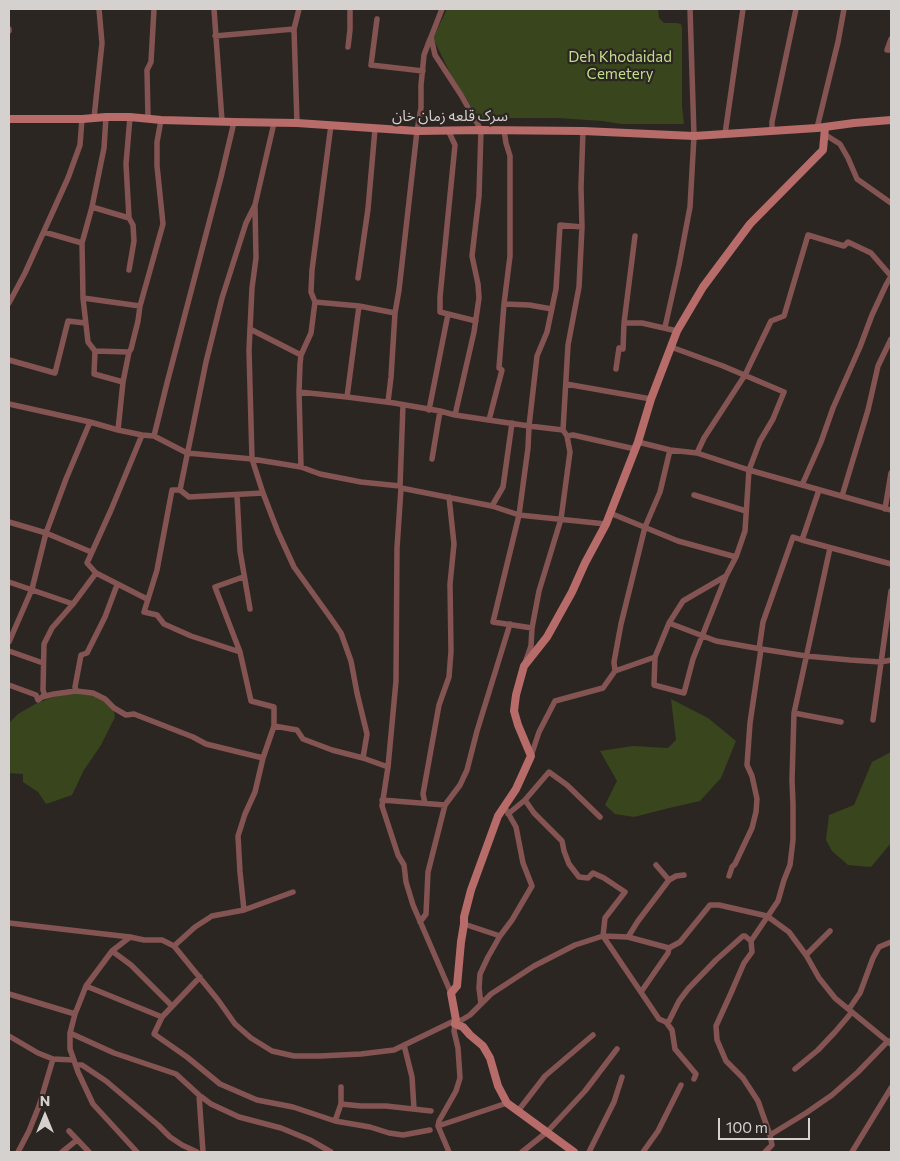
<!DOCTYPE html>
<meta charset="utf-8">
<style>
body{margin:0}
#map{position:relative;width:900px;height:1161px;overflow:hidden;background:#2c2623;font-family:Commissioner,sans-serif}
canvas{display:block}
.frame{position:absolute;inset:0;border:10px solid #d5d1cf;pointer-events:none}
.north{position:absolute;left:20px;top:1091px;width:50px;height:50px;-webkit-text-stroke:4px #2c2623;paint-order:stroke;rotate:0deg;font-size:14px;font-weight:700;line-height:20px;text-align:center;color:#d5d1cf}
.north::after{content:'';display:block;margin:auto;width:18px;height:22px;background:#d5d1cf;clip-path:polygon(50% 0,100% 100%,50% 72%,0 100%)}
.scale{position:absolute;left:718px;top:1118px;width:92px;height:22px;box-sizing:border-box;border:2px solid #d5d1cf;border-top:0;padding-left:6px;font-size:15px;line-height:18px;white-space:nowrap;color:#d5d1cf;-webkit-text-stroke:4px #2c2623;paint-order:stroke}
</style>
<div id="map">
<canvas width="900" height="1161"></canvas>
<div class="frame"></div>
<div class="north">N</div>
<div class="scale">100 m</div>
</div>
<script>
const ctx = document.querySelector('canvas').getContext('2d');
ctx.lineJoin = 'round';
function fillPath(path, color) {
  ctx.fillStyle = color;
  ctx.fill(path, 'evenodd');
}
function toPath(rows) {
  const path = new Path2D();
  for (const r of rows) {
    path.moveTo(r[0], r[1]);
    for (let i = 2; i < r.length; i += 2) path.lineTo(r[i], r[i + 1]);
  }
  return path;
}
function trace(path, color, width, dash) {
  ctx.strokeStyle = color;
  ctx.lineWidth = width;
  ctx.lineCap = dash ? 'butt' : 'round';
  ctx.setLineDash(dash || []);
  ctx.stroke(path);
}
function label(font, color, halo, rows, align = 'center') {
  ctx.font = font + ' Commissioner,"Noto Sans Arabic",sans-serif';
  ctx.lineWidth = 4.5;
  ctx.setLineDash([]);
  ctx.textBaseline = 'middle';
  ctx.strokeStyle = halo;
  ctx.fillStyle = color;
  for (const [text, x, y, turn = 0] of rows) {
    ctx.save();
    ctx.translate(x, y);
    ctx.rotate((+turn || 0) * Math.PI / 180);
    ctx.textAlign = isNaN(turn) ? turn : align;
    if (halo) ctx.strokeText(text, 0, 0);
    ctx.fillText(text, 0, 0);
    ctx.restore();
  }
}
const green = toPath([
 [447,9,658,9,659,18,664,23,677,23,681,24,682,28,682,106,684,124,621,124,602,121,558,118,482,118,476,114,451,75,433,38],
 [87,693,107,702,114,712,115,717,101,745,84,770,72,795,46,804,38,792,23,782,23,774,9,773,9,723,18,714,37,703,59,695],
 [671,699,708,718,736,741,721,778,700,801,665,809,634,817,615,814,605,805,617,781,600,751,633,746,668,748,676,740],
 [891,752,891,843,871,867,848,865,832,851,826,840,829,815,854,805,872,762]
]);
const street = toPath([
 [214,9,222,121],
 [442,9,431,37,435,55,461,95,481,130,479,196,472,256,478,284,479,298,474,332,455,415],
 [377,19,371,65,423,71],
 [9,31,9,29],
 [215,36,294,29],
 [891,39,887,50,891,50],
 [348,47,350,30,350,9],
 [106,117,104,148,92,207,82,243,83,298,88,342,95,351,94,374,123,382],
 [94,118,102,43,99,9],
 [148,118,147,70,151,62,154,9],
 [297,123,294,29,299,9],
 [817,128,838,42,844,9],
 [448,130,455,145,440,297,440,312,476,321],
 [772,131,772,122,796,9],
 [725,134,743,9],
 [824,134,840,144,848,158,857,179,891,203],
 [92,207,129,218],
 [255,207,256,258,252,288,249,350,252,459,263,493,278,532,294,567,330,617,341,633,351,661,357,693,367,734,363,758],
 [44,232,82,243],
 [129,270,134,241,133,225,129,218,126,164,130,117],
 [358,278,368,209,375,129],
 [83,298,140,306],
 [315,302,359,306,395,313],
 [9,303,25,273,68,178,80,145,82,119],
 [504,304,529,305,552,309],
 [624,323,642,323,677,331],
 [665,327,679,265,690,207,694,136,690,9],
 [250,329,301,355],
 [95,351,129,352],
 [9,360,55,373,68,321,85,323],
 [616,369,619,348,623,349,624,323,635,236],
 [566,384,651,399],
 [299,392,347,397,394,403,440,411,455,415,529,426,563,430],
 [347,397,359,306],
 [388,402,391,377,395,313,399,290,417,131,421,108,421,85,424,55,430,39],
 [9,404,90,422,118,430,142,435,154,436,187,453,252,459,301,467,320,474,361,482,400,486,401,488,492,506,519,515,606,524],
 [429,410,448,314],
 [489,420,502,370,499,368,504,304,510,256,510,156,506,143,504,130],
 [118,430,123,382,129,352,131,349,138,321,140,306,163,224,157,166,157,142,161,120],
 [142,435,111,510,87,563,96,573,147,599],
 [154,436,167,383,221,177,234,122],
 [567,436,573,435,635,449],
 [638,442,670,450,697,453,749,470,891,510],
 [697,453,704,438,745,375,771,321,784,316,808,235,844,246,848,242,871,253,891,276,886,285,872,315,860,347,833,408,821,442,802,485],
 [432,459,440,411],
 [301,467,299,392,300,364,301,355,311,333,315,302,311,292,312,270,331,125],
 [400,486,403,405],
 [401,488,397,548,396,681,388,767,382,806,398,855,404,865,406,882,413,905,451,993],
 [180,490,189,497,263,493],
 [819,490,802,540,891,564],
 [237,495,240,551,250,609],
 [694,495,746,511],
 [842,496,868,410,878,366,891,339],
 [492,506,503,487,512,423],
 [885,509,891,473],
 [610,513,678,541,736,557],
 [9,522,46,533,91,552],
 [243,577,215,587,240,652,251,701,274,707,274,726,263,758,255,792,245,814,238,836,240,872,244,910],
 [9,582,73,604],
 [669,623,716,641,761,649,806,656,850,660,881,662,891,660],
 [532,628,493,622,519,515,528,448,529,426,537,356,547,332,556,289,560,225,582,227],
 [9,642,32,589,46,533,66,479,90,422],
 [759,649,763,622,793,537,802,540],
 [9,651,43,663],
 [240,652,191,636,164,624,157,615,144,612,157,570,172,490,180,490,206,362,222,298,246,223,255,205,274,123],
 [655,657,654,685,684,693,693,659,726,576],
 [525,663,531,646,532,628,539,591,561,519,570,452,567,436,563,430,568,345,579,287,582,227,581,187,583,131],
 [615,671,614,662,621,624,645,527,660,492,670,450],
 [9,685,36,695,38,700,42,697,54,694,76,691,93,693,105,699,114,708,126,715,134,714,193,737,206,744,263,758],
 [76,691,75,687,81,655,87,653,105,617,117,585],
 [45,696,43,690,44,644,52,628,73,604,96,573],
 [794,713,841,722],
 [873,720,891,591],
 [274,726,297,730,303,739,332,750,363,758,388,767],
 [531,756,539,732,555,701,603,688,615,671,655,657,669,623,683,601,726,576,736,557,745,531,749,470,760,441,773,419,784,392,723,366,671,347],
 [382,800,445,805],
 [525,800,534,813,562,841,564,851,569,864,579,877,588,878,593,873,604,878,625,892,605,918,603,936,659,1019,666,1022,672,1030,675,1049,696,1074,694,1079],
 [425,803,423,794,439,705,449,677,451,651,450,584,454,544,449,497],
 [508,814,525,800,549,772,567,785,600,817],
 [656,865,669,880],
 [729,876,732,867,735,864,752,828,756,812,757,799,752,776,747,765,750,723,761,649],
 [420,922,426,914,428,872,445,805,460,785,467,770,477,731,510,624],
 [9,923,130,937,144,940,162,940,174,946,218,1000,235,1024,251,1038,272,1051,294,1056,320,1056,361,1054,394,1050,456,1020],
 [464,924,500,936,512,920,532,886,523,863,516,827,504,806],
 [130,937,112,951,86,986,75,1014,70,1033,70,1049,78,1072,93,1104,137,1152],
 [628,937,638,921,669,880,676,876,684,875],
 [174,946,195,927,212,916,244,910,293,892],
 [112,951,131,965,172,1006],
 [806,955,830,931],
 [200,977,162,1017,154,1034,187,1057,220,1084,257,1100,293,1107,335,1121,370,1127,389,1133,403,1135,430,1130],
 [86,986,162,1017],
 [641,992,668,953,669,948],
 [9,994,75,1014],
 [481,1004,479,988,480,974,488,957,500,936],
 [849,1009,860,993,873,958,879,947,891,942],
 [666,1022,669,1021,679,1001,688,989,716,960,743,936,745,936,751,941],
 [70,1033,114,1053,176,1074,199,1095,211,1104,239,1117,281,1128,310,1140,331,1152],
 [9,1036,38,1053,53,1059,74,1060],
 [404,1045,412,1077,414,1109],
 [76,1065,82,1065,106,1081,158,1125,170,1137,182,1145,197,1152],
 [795,1069,818,1050,835,1032,852,1012],
 [199,1095,203,1152],
 [341,1104,361,1106,386,1106,431,1111],
 [518,1111,545,1076,593,1035],
 [335,1121,341,1104,341,1087],
 [438,1126,507,1103],
 [69,1131,89,1152],
 [770,1135,806,1113,832,1095,858,1072,888,1041,890,1041],
 [18,1152,29,1131,39,1106,53,1059],
 [62,1152,77,1140],
 [449,1152,438,1126,439,1121,456,1091,460,1078,458,1048,454,1031,455,1024,470,1015,491,994,534,966,575,945,603,936,628,937,669,948,680,942,710,905,719,905,767,916,789,932,806,955,819,978,835,998,891,1044],
 [522,1152,547,1132,585,1091,617,1049],
 [589,1152,614,1102,622,1077],
 [643,1152,658,1131,681,1085],
 [765,1152,772,1145,770,1135,758,1101,743,1078,726,1061,717,1040,716,1026,731,993,744,963,752,952,751,941,778,901,784,880,790,865,793,840,793,804,792,780,794,713,830,548],
 [852,1152,891,1088]
]);
const secondary = toPath([
 [9,119,82,119,106,117,130,117,161,120,234,122,297,123,417,131,481,130,583,131,694,136,817,128,854,123,891,120],
 [574,1152,507,1103,498,1086,490,1058,483,1046,470,1035,463,1027,455,1024,456,1020,451,993,457,986,461,942,464,924,464,917,471,890,498,816,516,789,531,756,518,725,514,711,516,695,524,666,547,637,572,592,585,563,606,524,638,442,651,399,677,331,703,287,750,224,823,150,825,128]
]);
const parkNames = [
 ["Deh Khodaidad",620,57],
 ["Cemetery",620,74]
];
const streetNames = [
 ["سرک قلعه زمان خان",450,116]
];
fillPath(green, '#39451c');
trace(street, '#845453', 5.5);
trace(secondary, '#b76c6a', 8);
label('15px', '#c2de8b', '#2c2623', parkNames);
label('15px', '#d5d1cf', '#2c2623', streetNames);
</script>
